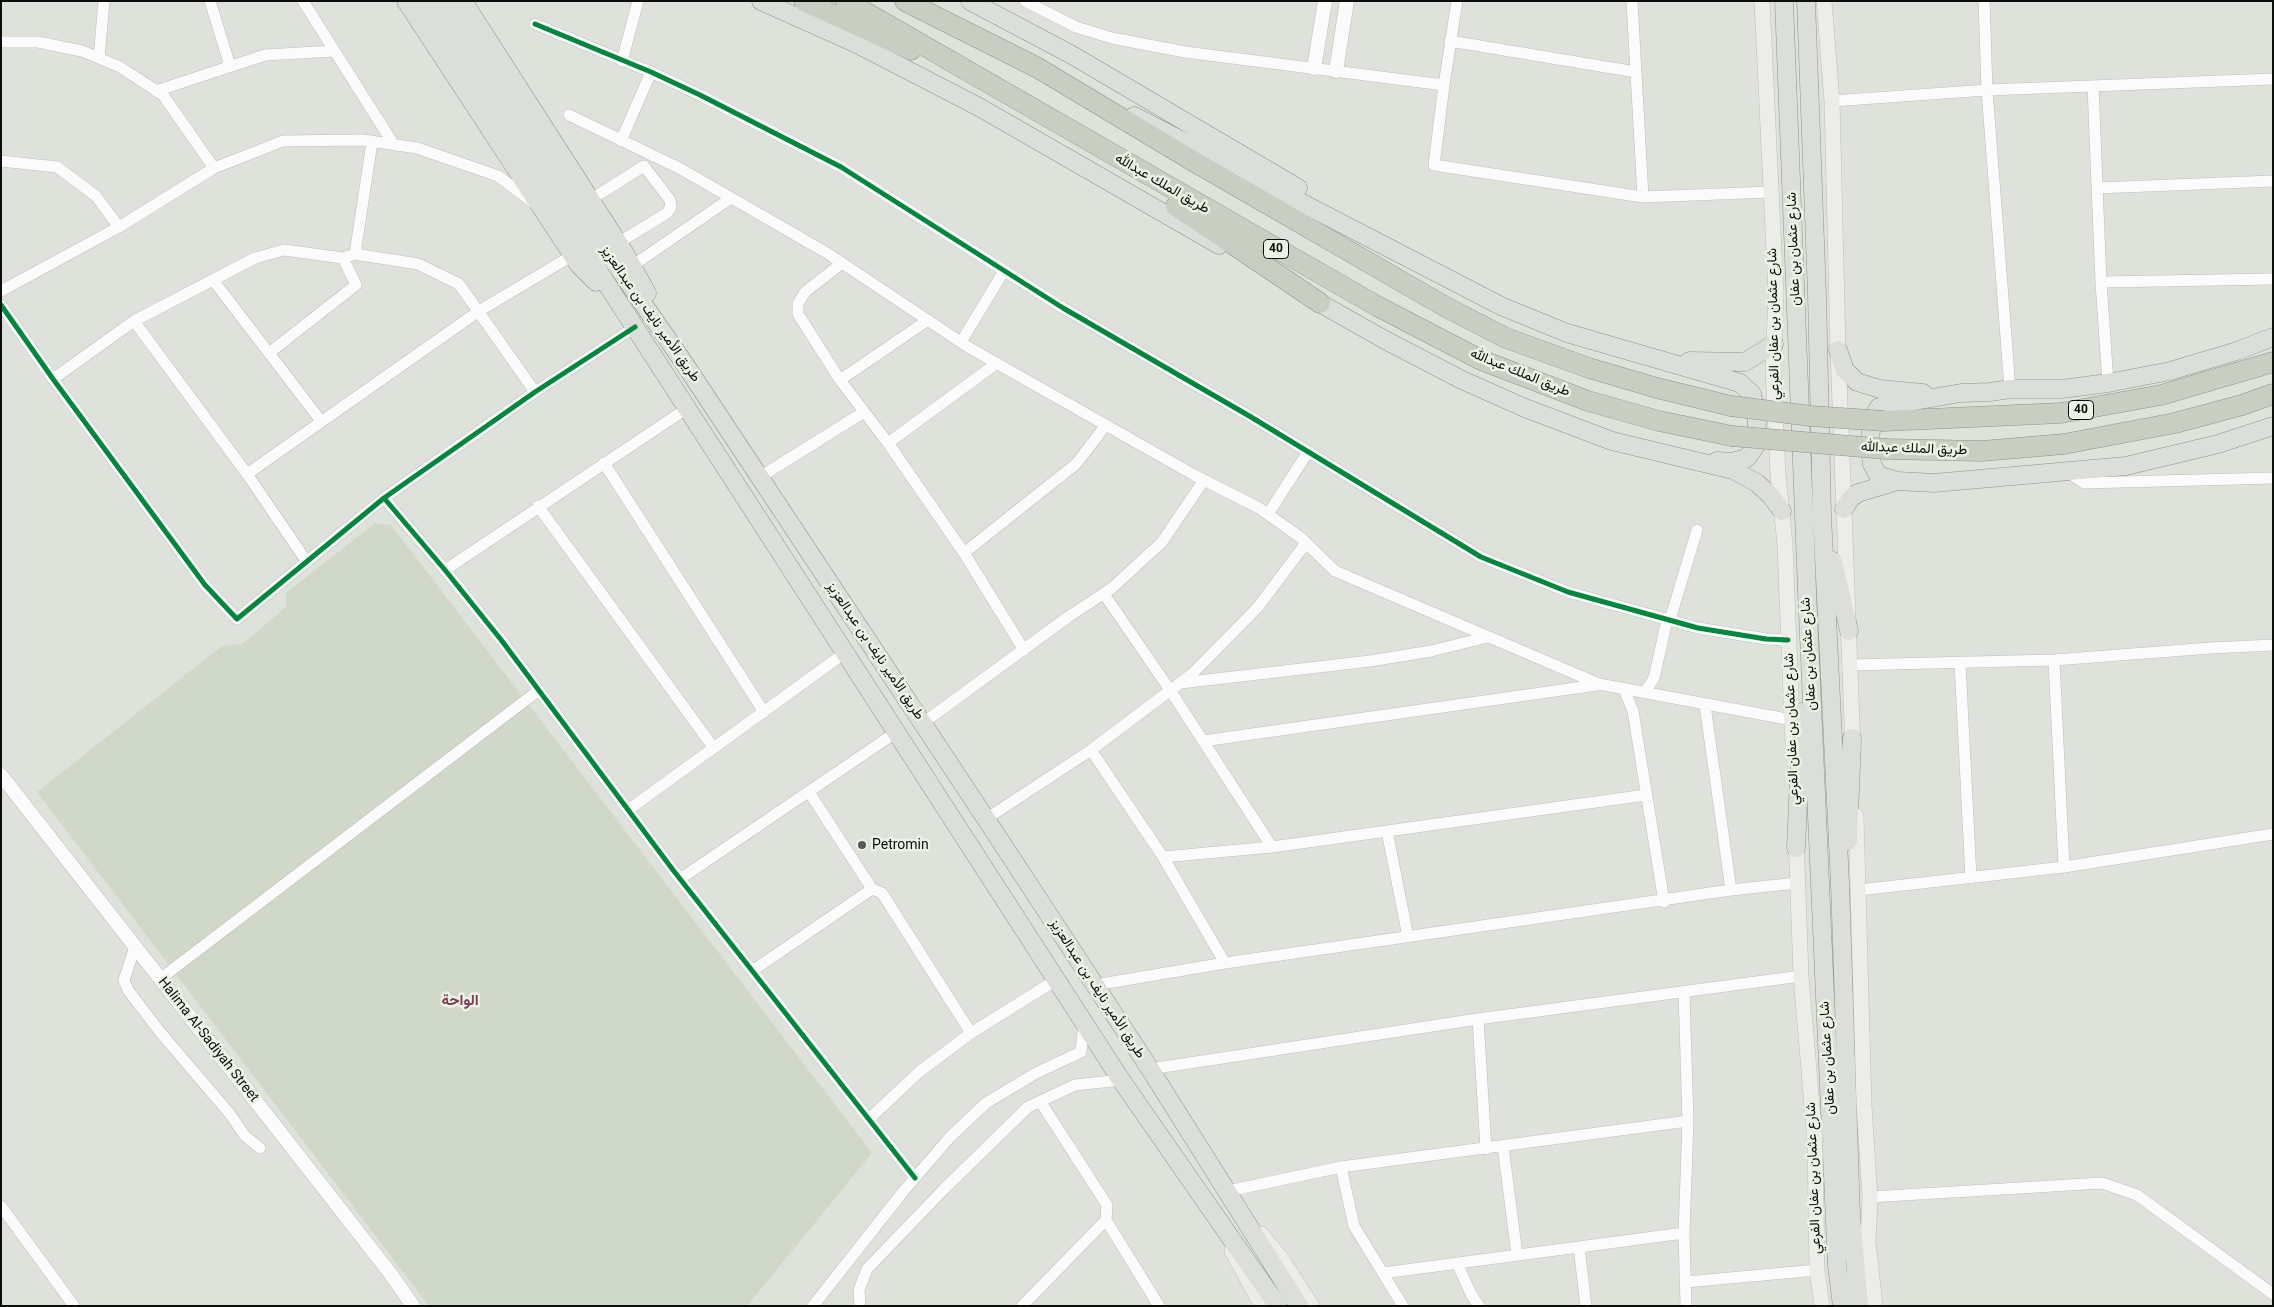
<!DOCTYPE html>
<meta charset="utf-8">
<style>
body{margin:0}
#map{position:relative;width:2274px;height:1307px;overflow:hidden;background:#dee2db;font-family:Roboto,sans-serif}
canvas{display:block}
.frame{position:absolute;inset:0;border:2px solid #0c0e0a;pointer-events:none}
</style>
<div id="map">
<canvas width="2274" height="1307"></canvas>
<div class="frame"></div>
</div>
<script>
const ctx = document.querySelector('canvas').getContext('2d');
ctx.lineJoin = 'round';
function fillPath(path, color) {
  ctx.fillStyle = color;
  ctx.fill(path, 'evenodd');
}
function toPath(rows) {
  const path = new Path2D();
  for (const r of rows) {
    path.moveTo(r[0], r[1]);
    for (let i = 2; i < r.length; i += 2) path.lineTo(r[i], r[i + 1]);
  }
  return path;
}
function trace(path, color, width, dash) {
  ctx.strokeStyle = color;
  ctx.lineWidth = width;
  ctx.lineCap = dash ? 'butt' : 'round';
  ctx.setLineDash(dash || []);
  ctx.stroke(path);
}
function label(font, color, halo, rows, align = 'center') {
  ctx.font = font + ' Roboto,Vazirmatn,sans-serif';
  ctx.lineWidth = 5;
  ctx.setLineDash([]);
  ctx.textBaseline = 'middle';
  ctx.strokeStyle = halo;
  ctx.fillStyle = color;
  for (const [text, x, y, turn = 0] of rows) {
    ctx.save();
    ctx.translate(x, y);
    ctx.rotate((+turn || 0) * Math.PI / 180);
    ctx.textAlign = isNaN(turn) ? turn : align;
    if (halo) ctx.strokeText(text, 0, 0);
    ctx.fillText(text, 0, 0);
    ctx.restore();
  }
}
const built = toPath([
 [375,523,391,525,872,1153,747,1306,429,1306,37,792,222,646,242,644,286,607,286,593]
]);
const minor = toPath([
 [210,1,230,66],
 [303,1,394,145],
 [1025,1,1076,27,1112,38,1185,52,1444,85],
 [1457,1,1444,85,1434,165,1643,197,1770,192],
 [1632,1,1643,197],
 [1984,1,1987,90,2010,389],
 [535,24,651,72,700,95,841,167,1063,308,1251,417,1481,557,1568,592,1698,628,1766,639,1788,640],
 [1450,41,1636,72],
 [1,42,38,42,82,51,120,67,163,95,214,168],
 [99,58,104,1],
 [622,61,638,1],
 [2093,86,2101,282,2108,383],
 [156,91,265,55,334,51],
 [1832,101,1987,90,2273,79],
 [569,115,681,169,827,253,968,347,1194,475,1259,508,1300,537,1335,571,1599,684,1792,720],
 [621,141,651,72],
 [1,161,57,167,96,196,119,227],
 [2097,188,2273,181],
 [590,200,644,166,670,200,671,207,667,213,618,243],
 [355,254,372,142],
 [842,263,805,292,798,304,798,314,840,380,888,443,964,553,1024,650],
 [632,266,731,198],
 [213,280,321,421],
 [2101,282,2273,279],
 [1,291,119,227,214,168,283,141,363,140,417,148,498,176,534,203],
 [1,305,53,379,205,585,237,619,384,498,535,392,635,327],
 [134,321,247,474,307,562],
 [961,342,1004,271],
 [269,353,356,285,343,258],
 [53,379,134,321,255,258,284,250,343,258,355,254,418,264,459,284,535,392],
 [840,380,928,320],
 [888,443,997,363],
 [604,463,764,712],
 [2067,472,2084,483,2273,478],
 [247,474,479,311,573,255],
 [760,477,864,412],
 [384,498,445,570,502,641,673,870,915,1178],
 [538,506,713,747],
 [1268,514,1308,452],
 [964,553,1076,464,1106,425],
 [445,570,686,409],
 [1104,594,1170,690,1272,847],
 [1670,620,1697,530],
 [2054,660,2064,867],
 [1960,663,1971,878],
 [1850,665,2054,660,2211,648,2273,645],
 [1181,683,1370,661,1431,651,1488,637],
 [1624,689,1633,711,1664,902],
 [1645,692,1654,678,1667,620],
 [1705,705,1731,890],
 [923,723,1068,617,1112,588,1162,542,1204,480],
 [1203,741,1597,685],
 [1091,750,1163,857,1225,963],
 [809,792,872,889,882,893,971,1033],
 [628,810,846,652],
 [986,819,1091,750,1192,674,1258,607,1306,543],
 [1387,831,1408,937],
 [1163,857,1272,847,1646,795],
 [680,879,898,731],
 [1859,890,2064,867,2273,834],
 [135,947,124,980,128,990,160,1032,230,1114,245,1136,260,1148],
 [752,971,872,889],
 [160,979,539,690],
 [1095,985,1225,963,1731,890,1797,883],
 [1684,992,1688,1121,1684,1233,1686,1306],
 [1478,1019,1486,1149],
 [1150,1069,1478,1019,1801,976],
 [869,1119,919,1072,971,1033,1056,980],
 [1503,1146,1517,1255],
 [1341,1167,1354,1226,1403,1306],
 [1228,1191,1341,1167,1688,1121],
 [1870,1197,2102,1183,2137,1195,2273,1294],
 [1,1206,74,1306],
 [1106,1220,1159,1306],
 [1579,1247,1586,1306],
 [1457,1263,1471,1294,1479,1306],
 [1383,1273,1684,1233],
 [1686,1282,1817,1270],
 [813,1306,902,1193,950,1137,986,1103,1036,1073,1081,1052,1084,1022],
 [860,1306,859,1290,867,1269,944,1189,1028,1107,1075,1085,1121,1080],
 [1022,1306,1106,1220,1107,1205,1040,1101]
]);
const tertiary = toPath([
 [1314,68,1325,1],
 [1336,71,1347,1],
 [1,775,390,1273,413,1306]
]);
const secondary = toPath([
 [1762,1,1776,293,1773,369,1778,475,1785,545,1793,746],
 [1824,1,1832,101,1838,350,1853,750],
 [1856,816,1864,1106,1870,1197,1868,1241,1875,1306],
 [1796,837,1801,976,1815,1142,1817,1270,1822,1306],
 [1261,1234,1281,1258,1312,1306],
 [1232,1251,1262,1306]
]);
const primary = toPath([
 [406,1,579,265,596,282],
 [424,1,1121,1080,1278,1306],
 [443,1,577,208,682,360,986,819,1150,1069,1299,1306],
 [463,1,624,252,647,293],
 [761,1,855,43,979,107,1219,245],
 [970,1,1072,55,1298,188],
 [1784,1,1807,591,1837,1266,1842,1306],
 [1806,1,1817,295,1822,515,1840,883,1851,1216,1859,1306],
 [1134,116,1501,306,1567,333,1740,383,1752,394,1757,422,1755,447,1747,458,1732,462,1717,461],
 [1309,297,1385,340,1462,380,1525,408,1612,441,1733,470,1757,483,1771,496,1782,511],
 [2273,337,2237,351,2170,371,2108,383,2062,389,2010,389,1990,392,1961,393,1879,407,1873,417,1869,445,1872,464,1878,475,1898,481,1934,483,2126,466,2218,444,2273,426],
 [1838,350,1845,370,1857,382,1880,389,1923,393],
 [1689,361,1745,362,1774,344],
 [1844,509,1851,498,1858,493,1898,481],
 [1833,561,1849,631],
 [1848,841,1852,738],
 [1796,848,1802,712]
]);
const motorway = toPath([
 [804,1,911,50],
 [846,1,1377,306,1481,360,1588,401,1659,421,1732,436],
 [905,1,1038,68,1193,161,1444,306,1506,338,1589,368,1657,388,1731,406],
 [1176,206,1320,303],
 [1884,421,2061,413,2161,395,2273,362],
 [1886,449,1982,451,2064,444,2175,423,2242,405,2273,394]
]);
const motorwayBridge = toPath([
 [1731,406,1811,416,1884,421],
 [1732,436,1886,449]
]);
const cycleway = toPath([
 [535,24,651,72,700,95,841,167,1063,308,1251,417,1481,557,1568,592,1698,628,1766,639,1788,640],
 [1,305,53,379,205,585,237,619,384,498,535,392,635,327],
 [384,498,445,570,502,641,673,870,915,1178]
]);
const markers = [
 [862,845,5,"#565853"]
];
const shields = [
 [1276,249,25],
 [2081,410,25]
];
const shieldNames = [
 ["40",1276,249],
 ["40",2081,410]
];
const streetNames = [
 ["طريق الملك عبدالله",1162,184,30],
 ["شارع عثمان بن عفان",1794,249,-92],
 ["طريق الأمير نايف بن عبدالعزيز",650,314,55],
 ["شارع عثمان بن عفان الفرعي",1774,324,-91],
 ["طريق الملك عبدالله",1520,373,22],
 ["طريق الملك عبدالله",1914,449,2],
 ["طريق الأمير نايف بن عبدالعزيز",875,651,56],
 ["شارع عثمان بن عفان",1809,654,-93],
 ["شارع عثمان بن عفان الفرعي",1792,729,-92],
 ["طريق الأمير نايف بن عبدالعزيز",1097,989,57],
 ["Halima Al-Sadiyah Street",208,1040,52],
 ["شارع عثمان بن عفان",1828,1058,-93],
 ["شارع عثمان بن عفان الفرعي",1814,1178,-92]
];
const poiNames = [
 ["Petromin",872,845]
];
const neighbourhoodNames = [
 ["الواحة",460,1001]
];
fillPath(built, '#d0d8ca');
trace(minor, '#bcc0ba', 12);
trace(tertiary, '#bcc0ba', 15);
trace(secondary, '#bcc0ba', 16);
trace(primary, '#8e9487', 19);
trace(motorway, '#8e9487', 21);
trace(minor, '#fafbfa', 11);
trace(tertiary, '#fafbfa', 14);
trace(secondary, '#ecede9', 15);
trace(primary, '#dcdfd9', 18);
trace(motorway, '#c9cec3', 20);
trace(motorwayBridge, '#8e9487', 21, []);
trace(motorwayBridge, '#c9cec3', 20);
trace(cycleway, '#00873e', 5);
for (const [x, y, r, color] of markers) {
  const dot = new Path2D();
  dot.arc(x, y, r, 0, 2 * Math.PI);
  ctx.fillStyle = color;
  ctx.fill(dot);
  trace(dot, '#ebf3e5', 2);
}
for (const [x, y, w] of shields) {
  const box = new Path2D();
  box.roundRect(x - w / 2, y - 9.5, w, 19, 4);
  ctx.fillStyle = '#ebf3e5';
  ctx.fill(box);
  trace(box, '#0c0e0a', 1);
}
label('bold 12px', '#0c0e0a', null, shieldNames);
label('14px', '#0c0e0a', '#ebf3e5', streetNames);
label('14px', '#0c0e0a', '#ebf3e5', poiNames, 'left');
label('bold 15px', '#7e3954', '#ebf3e5', neighbourhoodNames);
</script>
